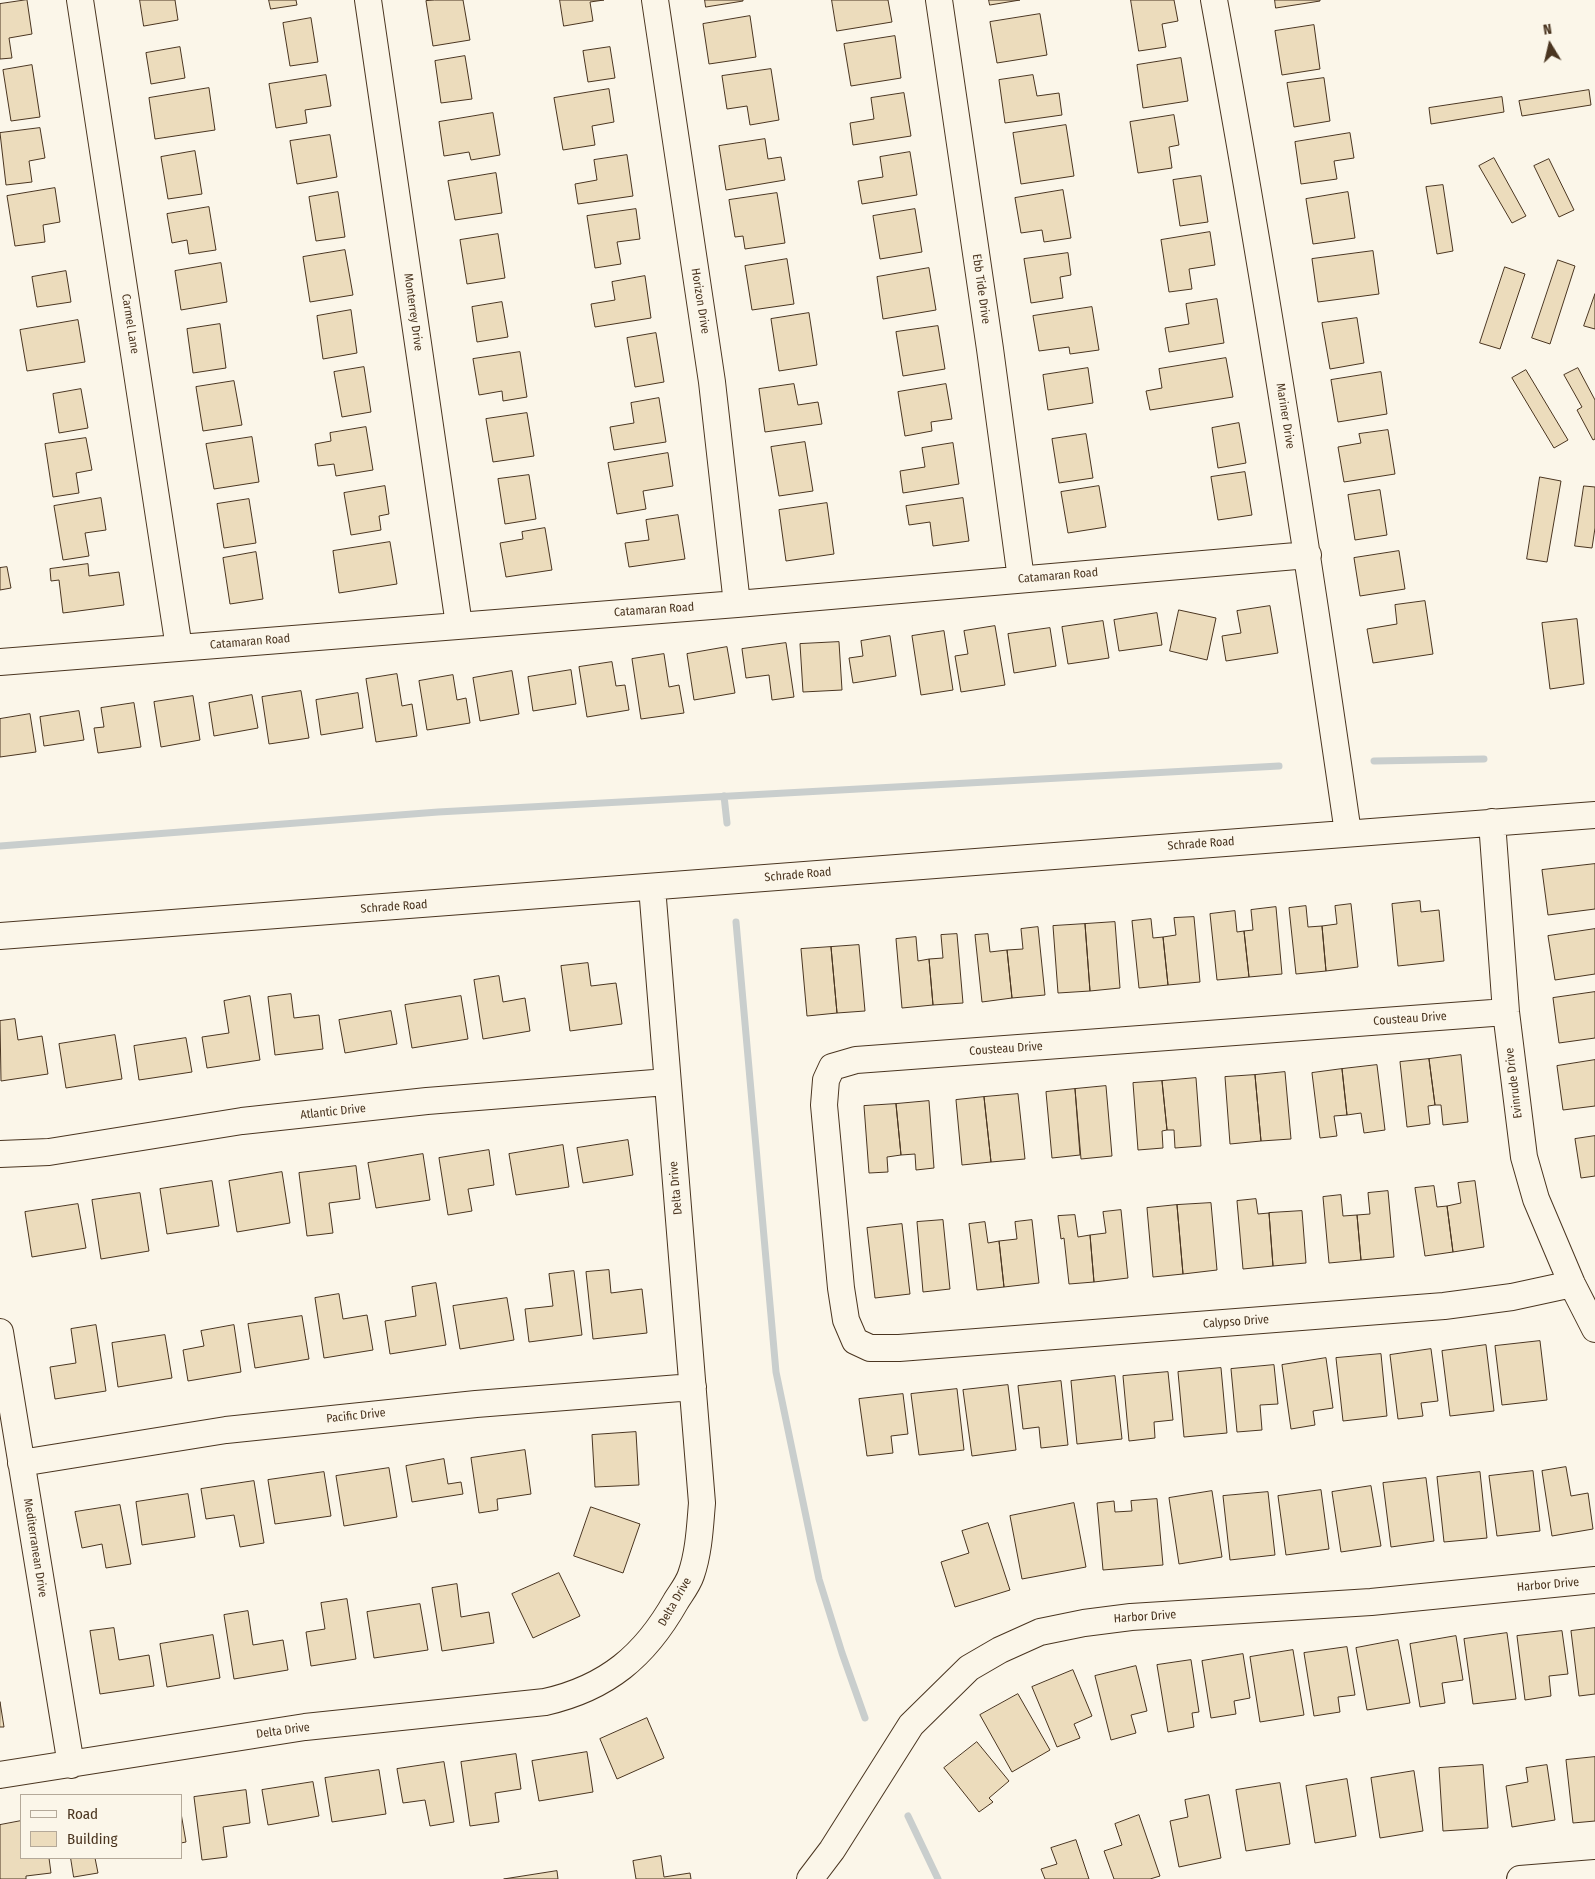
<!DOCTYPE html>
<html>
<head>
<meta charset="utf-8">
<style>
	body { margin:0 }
	#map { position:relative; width:1595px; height:1879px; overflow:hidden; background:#fbf6e9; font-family:"Fira Sans Condensed",sans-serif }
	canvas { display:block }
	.legend { position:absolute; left:20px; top:1794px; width:162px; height:65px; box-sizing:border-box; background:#fbf6e9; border:1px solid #b4a999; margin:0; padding:6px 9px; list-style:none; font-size:15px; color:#4a3520 }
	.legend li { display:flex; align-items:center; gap:10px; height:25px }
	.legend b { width:25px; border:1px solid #b4a999 }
	.north { position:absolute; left:1525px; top:20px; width:50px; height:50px; -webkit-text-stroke:4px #fbf6e9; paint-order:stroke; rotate:351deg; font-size:14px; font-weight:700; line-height:20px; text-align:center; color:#4a3520 }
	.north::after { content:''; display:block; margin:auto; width:18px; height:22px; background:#4a3520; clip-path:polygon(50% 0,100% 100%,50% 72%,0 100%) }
</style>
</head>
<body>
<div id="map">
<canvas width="1595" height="1879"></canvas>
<ul class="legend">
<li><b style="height:6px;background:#fbf6e9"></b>Road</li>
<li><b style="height:14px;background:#ecdcbc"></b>Building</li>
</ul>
<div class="north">N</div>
</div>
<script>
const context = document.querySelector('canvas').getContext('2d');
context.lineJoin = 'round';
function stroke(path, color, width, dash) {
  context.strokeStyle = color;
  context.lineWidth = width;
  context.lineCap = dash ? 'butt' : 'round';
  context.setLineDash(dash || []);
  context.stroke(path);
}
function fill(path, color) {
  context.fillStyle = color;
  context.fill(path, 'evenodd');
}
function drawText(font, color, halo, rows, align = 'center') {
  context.font = font + ' "Fira Sans Condensed",sans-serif';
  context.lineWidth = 4;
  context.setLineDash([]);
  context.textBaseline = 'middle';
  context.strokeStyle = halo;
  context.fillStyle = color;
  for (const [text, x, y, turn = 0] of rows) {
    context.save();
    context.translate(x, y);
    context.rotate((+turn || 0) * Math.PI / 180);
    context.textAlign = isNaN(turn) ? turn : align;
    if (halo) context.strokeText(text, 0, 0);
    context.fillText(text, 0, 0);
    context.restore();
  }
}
const stream = new Path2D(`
	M1374,761l110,-2
	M724,796l3,27
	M0,846l438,-34 841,-46
	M736,922l40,450 43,207 23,74 23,65
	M908,1816l30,63`);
const building = new Path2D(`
	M27,0l5,34 -23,4 3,20 -12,1v-55z
	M140,0h35l3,20 -34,6z
	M269,0h27l1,5 -26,4z
	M435,0h28l7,40 -37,6 -7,-45z
	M560,0h44l-14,2 3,19 -29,5z
	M705,0h38v1l-37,6z
	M832,0h56l4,22 -55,9z
	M989,0h31l-30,5z
	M1131,0h43l4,21 -16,3 4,23 -27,4z
	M1275,0h45v1l-44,7z
	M1040,14l7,41 -50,8 -7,-41z
	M750,16l6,41 -47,7 -6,-40z
	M311,18l7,44 -28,4 -7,-43z
	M1314,25l6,44 -38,6 -7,-44z
	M895,36l6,42 -50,8 -7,-42z
	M180,47l5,31 -34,6 -5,-31z
	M610,47l5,31 -27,4 -5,-31z
	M465,56l7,43 -31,4 -6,-42z
	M1181,58l7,43 -45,7 -6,-43z
	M32,65l8,52 -29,4 -8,-51z
	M771,69l8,51 -29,5 -3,-19 -20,3 -5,-33z
	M326,75l5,31 -26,4 2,13 -31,5 -7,-44z
	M1033,75l4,21 22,-3 3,22 -57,8 -6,-43z
	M1324,78l6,43 -36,6 -7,-44z
	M209,88l6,42 -60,9 -6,-41z
	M609,89l5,33 -22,4 3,19 -32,5 -9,-52z
	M1589,90l2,15 -69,11 -3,-15z
	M904,93l7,43 -58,9 -3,-22 24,-4 -3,-21z
	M1502,97l2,15 -73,12 -2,-16z
	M493,113l7,42 -29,5 -2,-8 -25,4 -5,-34z
	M1174,115l5,30 -10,2 3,21 -34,5 -8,-51z
	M1066,125l8,51 -53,8 -8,-51z
	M40,128l5,30 -16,3 3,21 -26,3 -6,-52z
	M1350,133l4,25 -20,3 3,18 -36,5 -6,-42z
	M330,135l7,42 -40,7 -7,-43z
	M765,139l3,20 13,-2 4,23 -59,10 -7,-44z
	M195,151l7,43 -34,5 -7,-42z
	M910,152l7,43 -55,9 -4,-23 25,-4 -3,-20z
	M627,155l6,41 -55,8 -3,-20 22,-4 -3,-20z
	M1494,158l32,58 -14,7 -33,-57z
	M1549,159l25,51 -15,7 -25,-51z
	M496,173l6,40 -47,7 -7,-39z
	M1201,176l7,46 -28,4 -7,-46z
	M1443,185l10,66 -16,3 -11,-67z
	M55,188l5,34 -17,3 2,17 -30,4 -8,-50z
	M1063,190l8,48 -27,4 -2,-12 -21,3 -6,-35z
	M338,192l7,45 -29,4 -7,-44z
	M1348,192l7,46 -42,6 -7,-45z
	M777,193l8,50 -40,6 -2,-13 -8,1 -6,-37z
	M209,207l7,43 -27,4 -2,-14 -15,3 -5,-29z
	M636,209l4,30 -23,3 4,22 -26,4 -8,-52z
	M915,209l7,43 -42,7 -7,-43z
	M1210,232l5,33 -26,4 3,20 -23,3 -8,-52z
	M498,234l7,44 -38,6 -7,-44z
	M345,250l8,45 -43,7 -7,-45z
	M1373,251l6,43 -61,8 -6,-43z
	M1068,253l3,22 -11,2 3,21 -32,5 -7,-44z
	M787,259l7,45 -42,6 -7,-44z
	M1558,260l17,6 -25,78 -18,-6z
	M221,263l6,39 -46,8 -6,-39z
	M1505,267l20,7 -25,75 -20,-6z
	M929,268l7,42 -53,9 -6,-42z
	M66,271l5,31 -34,5 -5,-30z
	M645,276l6,42 -56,9 -4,-23 24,-4 -3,-18z
	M1595,294v35l-11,-3z
	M1217,299l7,44 -55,9 -4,-24 24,-4 -3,-20z
	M502,302l6,35 -31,5 -5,-35z
	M1092,307l7,43 -29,4 -1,-7 -30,4 -6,-35z
	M351,310l6,43 -34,6 -6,-43z
	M809,313l8,52 -38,6 -8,-52z
	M1357,318l7,45 -34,6 -8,-46z
	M78,320l7,42 -58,9 -7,-41z
	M220,324l6,44 -33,5 -6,-44z
	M938,326l7,43 -42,7 -7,-44z
	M656,333l8,49 -29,5 -8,-49z
	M520,352l7,45 -24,4 -1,-10 -23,4 -6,-36z
	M1226,358l7,39 -83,13 -4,-19 16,-3 -3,-19z
	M364,367l7,45 -29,5 -8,-45z
	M1088,368l5,35 -45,7 -5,-35z
	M1578,368l17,32v39l-2,1 -16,-30 5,-3 -18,-32z
	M1526,370l42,70 -14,8 -42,-70z
	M1381,372l6,42 -49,8 -7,-42z
	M234,381l8,44 -39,6 -7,-44z
	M794,384l4,21 20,-3 4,22 -57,8 -6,-43z
	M946,384l6,35 -21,3 1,9 -27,5 -7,-44z
	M81,389l7,39 -29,5 -6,-39z
	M659,398l7,44 -52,8 -4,-23 24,-4 -3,-20z
	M527,413l7,43 -41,6 -7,-43z
	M1239,423l7,40 -28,5 -6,-40z
	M366,427l7,43 -37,6 -2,-12 -16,2 -3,-22 16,-3 -1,-8z
	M1388,430l7,44 -51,8 -6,-35 23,-4 -2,-9z
	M1086,434l7,44 -34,5 -7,-44z
	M252,437l7,45 -45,7 -8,-45z
	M86,438l6,32 -16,3 3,20 -26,4 -8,-53z
	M805,442l8,49 -34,5 -8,-49z
	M953,443l6,41 -56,9 -3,-22 25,-4 -3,-19z
	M668,453l5,33 -30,5 3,18 -29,5 -9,-51z
	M1245,472l7,43 -34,5 -7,-43z
	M529,475l7,44 -31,5 -7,-45z
	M1540,477l21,4 -14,81 -20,-3z
	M385,486l4,28 -10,2 2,14 -30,5 -7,-42z
	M1099,486l7,41 -38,6 -7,-41z
	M1584,486l11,1v41l-3,20 -17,-2z
	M1380,490l7,45 -32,5 -7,-45z
	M101,498l5,32 -21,3 4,23 -26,4 -9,-54z
	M963,498l6,43 -36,5 -3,-24 -21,3 -3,-19z
	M249,499l7,44 -32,5 -7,-44z
	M827,503l7,51 -48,7 -7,-51z
	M678,515l7,44 -56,8 -4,-24 24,-3 -3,-20z
	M545,528l7,42 -46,7 -6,-34 23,-4 -1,-7z
	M390,542l7,42 -58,9 -6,-42z
	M1399,551l6,38 -45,7 -6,-38z
	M256,552l7,47 -33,5 -7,-46z
	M88,564l1,12 30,-4 5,33 -61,8 -4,-33 -8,1 -1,-12z
	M7,567l4,21 -11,2v-22z
	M1425,601l8,53 -60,9 -6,-34 30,-5 -2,-19z
	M1270,606l8,47 -52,8 -4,-25 19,-3 -4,-22z
	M1179,610l37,8 -9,42 -37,-9z
	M1157,613l5,32 -43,6 -5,-31z
	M1577,619l7,65 -34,5 -8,-66z
	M1103,621l6,37 -41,6 -6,-37z
	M995,626l10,59 -44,7 -6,-36 13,-2 -4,-23z
	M1050,628l6,38 -42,7 -6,-39z
	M944,631l9,59 -32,5 -9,-59z
	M890,636l6,40 -43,7 -4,-25 14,-2 -2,-15z
	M839,642l3,48 -39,2 -3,-48z
	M786,643l8,54 -22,3 -3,-25 -23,3 -4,-29z
	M727,647l8,46 -41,7 -7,-46z
	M664,654l5,33 10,-2 5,28 -43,6 -9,-60z
	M612,662l4,24 9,-1 4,25 -42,7 -8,-50z
	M571,670l5,34 -43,7 -5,-34z
	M512,671l7,43 -39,7 -7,-43z
	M397,674l5,32 10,-2 5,32 -41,6 -10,-63z
	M453,675l4,25 9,-2 4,25 -43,7 -8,-49z
	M301,691l8,47 -40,6 -7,-47z
	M358,693l5,35 -42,7 -5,-35z
	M252,695l6,33 -44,8 -5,-33z
	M193,696l7,44 -39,7 -7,-45z
	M134,703l7,44 -43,6 -4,-25 10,-1 -3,-19z
	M79,711l5,29 -40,6 -4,-29z
	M30,714l6,38 -36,5v-38z
	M1595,864v45l-47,6 -6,-45z
	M1420,901l1,11 18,-2 5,51 -46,5 -6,-62z
	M1351,904l7,63 -32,4 -4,-45 15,-2 -2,-18z
	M1306,906l2,21 14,-1 4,45 -30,3 -7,-66z
	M1276,907l6,67 -33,3 -5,-46 9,-1 -2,-20z
	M1235,911l2,21 7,-1 5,46 -32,3 -7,-66z
	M1194,917l6,65 -32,3 -5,-48 13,-2 -2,-17z
	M1151,919l2,19 10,-1 5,48 -29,3 -7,-67z
	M1115,922l5,66 -30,3 -5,-67z
	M1085,924l5,67 -32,2 -5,-67z
	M1038,927l7,68 -33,3 -5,-48 16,-1 -2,-20z
	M1595,929v45l-40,6 -7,-44z
	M957,934l6,69 -30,2 -4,-46 14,-1 -2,-23z
	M988,934l2,18 17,-2 5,48 -30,4 -7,-67z
	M916,937l2,24 11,-2 4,46 -31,3 -6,-69z
	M859,945l6,66 -28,2 -6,-66z
	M831,947l6,66 -30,3 -6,-67z
	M588,963l3,23 25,-3 6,41 -52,7 -9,-65z
	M499,976l4,26 22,-4 5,33 -47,8 -9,-59z
	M1595,992v46l-36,5 -6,-45z
	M291,994l3,24 25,-3 4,34 -48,6 -7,-58z
	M250,996l10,64 -53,8 -5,-31 27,-4 -5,-32z
	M461,996l7,43 -56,9 -7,-43z
	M391,1011l6,33 -52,9 -6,-33z
	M15,1019l3,21 24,-4 6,38 -47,7 -1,-60z
	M115,1035l7,44 -56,9 -7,-44z
	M186,1038l6,34 -53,8 -5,-34z
	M1461,1055l7,67 -25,3 -2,-20h-6l-6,-46z
	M1429,1059l6,46 -7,1 2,18 -23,3 -7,-65z
	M1595,1060v46l-32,4 -6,-44z
	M1377,1065l8,65 -21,3 -3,-20 -14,2 -5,-46z
	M1342,1069l5,46 -13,1 3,20 -17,2 -8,-65z
	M1285,1072l6,67 -30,2 -6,-66z
	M1255,1075l6,66 -31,3 -5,-67z
	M1196,1078l5,68 -26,2 -1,-18h-7l-5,-49z
	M1162,1081l5,49 -5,1 1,17 -25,2 -5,-67z
	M1106,1086l6,70 -31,3 -6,-70z
	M1075,1089l5,66 -28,3 -6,-66z
	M1018,1094l7,65 -34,3 -7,-65z
	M984,1097l7,65 -29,3 -6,-65z
	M929,1101l5,67 -18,2 -1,-16 -14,1 -5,-51z
	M896,1104l5,51 -14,2 1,15 -19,1 -5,-67z
	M1595,1136v40l-14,2 -6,-39z
	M628,1140l5,35 -50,8 -6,-35z
	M563,1145l6,42 -53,8 -7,-41z
	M489,1150l5,35 -26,4 4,22 -24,4 -9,-57z
	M423,1154l7,46 -54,8 -8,-45z
	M356,1166l4,33 -31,4 4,30 -26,3 -8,-63z
	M282,1172l8,51 -53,9 -8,-51z
	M212,1181l7,45 -52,8 -7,-45z
	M1475,1181l9,66 -31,5 -6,-46 14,-3 -3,-20z
	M1434,1186l3,21 10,-1 6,46 -28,4 -10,-68z
	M1388,1191l6,66 -33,3 -4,-45 13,-1 -2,-21z
	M140,1193l9,58 -48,8 -9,-59z
	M1341,1195l2,21 14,-1 4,45 -32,3 -6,-66z
	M1256,1199l2,15 11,-1 4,53 -30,3 -6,-68z
	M1211,1203l6,67 -34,4 -6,-69z
	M78,1204l8,44 -54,9 -7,-45z
	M1177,1205l6,69 -30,3 -6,-69z
	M1121,1210l7,68 -34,4 -4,-47 16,-2 -3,-21z
	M1302,1211l4,52 -33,3 -4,-53z
	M1075,1215l3,22 12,-2 4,47 -25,2 -5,-46 -3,1 -3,-23z
	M943,1220l7,69 -27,3 -6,-70z
	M1032,1220l7,63 -35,4 -5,-46 18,-2 -2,-17z
	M985,1222l3,21 11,-2 5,46 -27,3 -8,-66z
	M902,1224l8,70 -35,4 -8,-70z
	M609,1270l2,23 31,-4 5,44 -54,6 -7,-67z
	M574,1271l8,64 -53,7 -4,-33 28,-3 -4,-32z
	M436,1283l10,62 -56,9 -5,-33 31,-5 -4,-29z
	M339,1294l4,25 24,-4 6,35 -49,8 -9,-60z
	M507,1298l7,42 -54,9 -7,-43z
	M302,1316l7,43 -54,9 -7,-44z
	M96,1325l10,66 -51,8 -5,-32 26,-4 -5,-34z
	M234,1325l7,47 -53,9 -5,-31 21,-4 -3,-15z
	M165,1335l7,43 -54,9 -6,-44z
	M1540,1341l7,59 -45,5 -7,-59z
	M1486,1345l8,66 -44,5 -8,-65z
	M1431,1349l7,52 -17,2 2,13 -25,3 -8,-64z
	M1381,1354l6,62 -44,5 -7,-63z
	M1326,1358l7,50 -20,3 2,14 -24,4 -9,-64z
	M1274,1365l4,39 -18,1 2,25 -25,2 -6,-63z
	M1221,1368l6,65 -43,4 -6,-65z
	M1168,1372l5,48 -19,2 1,16 -26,3 -6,-65z
	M1115,1376l7,63 -45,5 -6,-63z
	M1061,1381l7,64 -27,3 -2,-21 -16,2 -5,-43z
	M1008,1385l8,65 -44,6 -9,-66z
	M957,1389l7,61 -45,5 -8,-61z
	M903,1394l5,40 -17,2 2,17 -26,3 -8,-57z
	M636,1432l3,53 -44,2 -3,-52z
	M525,1450l6,44 -34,5 1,11 -19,3 -8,-55z
	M444,1459l4,25 13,-2 2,12 -51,8 -6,-36z
	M1566,1467l5,29 17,-3 5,36 -41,7 -10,-65z
	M389,1468l8,49 -53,9 -8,-50z
	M1533,1471l7,60 -43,5 -8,-60z
	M324,1472l7,44 -56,8 -7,-44z
	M1480,1472l7,66 -43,4 -7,-65z
	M1426,1478l8,63 -43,6 -8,-64z
	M254,1481l10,62 -24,4 -6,-32 -28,4 -5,-30z
	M1371,1486l10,60 -40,6 -9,-60z
	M1321,1490l8,59 -43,6 -8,-59z
	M1212,1491l10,66 -43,7 -10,-66z
	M1268,1492l7,63 -45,5 -7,-64z
	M188,1494l7,43 -53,8 -6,-43z
	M1157,1499l6,66 -60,5 -6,-67 17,-2 1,11 17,-1 -1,-10z
	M1074,1503l12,64 -64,12 -12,-63z
	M120,1505l11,59 -25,4 -4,-24 -20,4 -7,-36z
	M591,1507l49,17 -17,49 -49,-17z
	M988,1523l22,67 -55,17 -14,-45 28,-9 -7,-22z
	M559,1573l21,43 -47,22 -21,-44z
	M457,1584l4,33 28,-5 5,31 -52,8 -10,-63z
	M347,1599l9,60 -45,7 -5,-34 19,-3 -4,-26z
	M420,1604l8,46 -54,8 -7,-46z
	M248,1611l5,34 30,-5 5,30 -54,9 -10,-64z
	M114,1628l5,32 30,-5 5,31 -54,8 -10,-63z
	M1595,1628v66l-16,2 -8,-65z
	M1562,1631l6,43 -19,2 2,20 -26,4 -8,-64z
	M1507,1633l9,66 -43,5 -9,-65z
	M213,1635l7,43 -53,9 -7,-43z
	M1456,1636l7,44 -21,3 3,20 -25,4 -10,-63z
	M1398,1640l12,63 -43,7 -11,-62z
	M1347,1647l8,48 -17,2 2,15 -26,4 -10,-63z
	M1293,1650l11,65 -44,7 -10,-65z
	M1243,1654l7,44 -16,3 2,13 -25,4 -9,-57z
	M1191,1660l8,52 -7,1 2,14 -26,5 -11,-67z
	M1136,1666l11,45 -16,4 5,18 -25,7 -16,-64z
	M1073,1670l19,46 -18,8 6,14 -23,9 -25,-60z
	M1018,1694l32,56 -38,22 -32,-57z
	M0,1702l4,25h-4z
	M647,1718l17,40 -47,21 -17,-40z
	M977,1742l32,39 -20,17 4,4 -14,10 -35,-44z
	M587,1752l6,40 -54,9 -7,-40z
	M516,1754l5,35 -26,4 4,29 -29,4 -9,-64z
	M1595,1757v64l-22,2 -7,-63z
	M444,1762l10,60 -24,4 -5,-26 -22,3 -6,-34z
	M1483,1765l5,63 -45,3 -4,-63z
	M1547,1765l8,55 -43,7 -6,-41 22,-4 -2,-14z
	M379,1770l7,44 -54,8 -7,-44z
	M1414,1771l9,60 -43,7 -9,-60z
	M1347,1779l9,57 -41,7 -9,-57z
	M313,1782l6,34 -51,9 -6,-35z
	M1280,1783l10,61 -44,7 -10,-61z
	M246,1790l4,33 -27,4 4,30 -25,3 -8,-63z
	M1209,1795l12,63 -42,9 -9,-46 18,-4 -3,-17z
	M181,1813l5,29 -5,1z
	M1139,1815l21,61 -10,3h-36l-10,-28 18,-6 -7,-21z
	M21,1821v37h28l2,15 -25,3v3h-26v-54z
	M1076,1840l13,39h-44l-4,-10 16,-5 -6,-16z
	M661,1856l3,21 26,-4 1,6h-55l-3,-18z
	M71,1858h24l3,15 -24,4z
	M557,1871l1,8h-54z`);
const minor = new Path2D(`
	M80,0l99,648
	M368,0l91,625
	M655,0l57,382 25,222
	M939,0l51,349 31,230
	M1214,0c51,277 94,554 134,833
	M0,662l737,-58 571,-49
	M1492,822l14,190 18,145 12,42 36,85 23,45
	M0,936l1595,-121
	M1506,1012l-650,48 -24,7 -6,13 -2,25 17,183 5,32 9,21 15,7h29l545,-42 68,-9 60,-13
	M0,1154l49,-2 193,-31 185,-20 240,-19
	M0,1332l71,433
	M21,1463l205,-33 250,-26 217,-17
	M0,1775l305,-48 240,-25c62,-14 100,-46 131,-101 5,-8 12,-17 15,-26 8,-23 9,-49 11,-72l-50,-616
	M810,1879l22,-29 79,-125 58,-57 31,-18 40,-18 44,-9 47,-6 240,-15 224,-22
	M1520,1879l75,-6`);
const streetNames = [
	["Ebb Tide Drive",981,289,82],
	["Horizon Drive",700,301,81],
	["Monterrey Drive",413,312,82],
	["Carmel Lane",130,324,81],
	["Mariner Drive",1285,416,81],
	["Catamaran Road",1058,576,-5],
	["Catamaran Road",654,610,-4],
	["Catamaran Road",250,642,-5],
	["Schrade Road",1201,844,-4],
	["Schrade Road",798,875,-5],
	["Schrade Road",394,907,-4],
	["Cousteau Drive",1410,1019,-4],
	["Cousteau Drive",1006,1049,-4],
	["Evinrude Drive",1514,1083,-97],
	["Atlantic Drive",333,1112,-6],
	["Delta Drive",676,1188,-95],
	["Calypso Drive",1236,1322,-4],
	["Pacific Drive",356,1416,-6],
	["Mediterranean Drive",35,1548,81],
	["Harbor Drive",1548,1585,-5],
	["Delta Drive",675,1602,-60],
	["Harbor Drive",1145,1617,-4],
	["Delta Drive",283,1731,-8]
];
stroke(stream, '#c9cecd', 7);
fill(building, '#ecdcbc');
stroke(building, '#4a3520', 1);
stroke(minor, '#4a3520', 28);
stroke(minor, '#fbf6e9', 26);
drawText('12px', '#4a3520', '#fbf6e9', streetNames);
</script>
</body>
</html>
